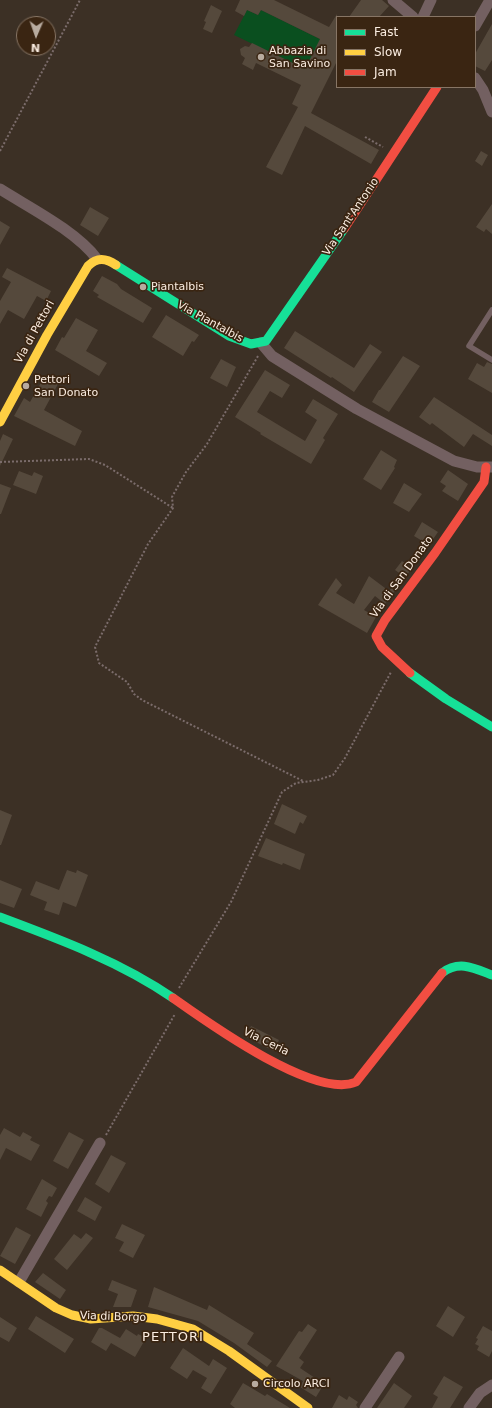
<!DOCTYPE html>
<html>
<head>
<meta charset="utf-8">
<style>
	body { margin:0 }
	#map { position:relative; width:492px; height:1408px; overflow:hidden; background:#3c3025; font-family:"DejaVu Sans",sans-serif }
	canvas { display:block }
	.legend { position:absolute; left:336px; top:16px; width:140px; height:72px; box-sizing:border-box; background:#3a2512; border:1px solid #877565; margin:0; padding:5px 7px; list-style:none; font-size:12px; color:#fbede1 }
	.legend li { display:flex; align-items:center; gap:8px; height:20px }
	.legend b { width:20px; border:1px solid #877565 }
	.north { position:absolute; left:16px; top:16px; width:40px; height:40px; box-sizing:border-box; background:#3a2512; border:1px solid #877565; border-radius:50%; rotate:182deg; font-size:11px; font-weight:700; line-height:16px; text-align:center; color:#fbede1 }
	.north::after { content:''; display:block; margin:auto; width:14px; height:18px; background:#b8ab9f; clip-path:polygon(50% 0,100% 100%,50% 72%,0 100%) }
</style>
</head>
<body>
<div id="map">
<canvas width="492" height="1408"></canvas>
<ul class="legend">
<li><b style="height:5px;background:#16e098"></b>Fast</li>
<li><b style="height:5px;background:#ffcf43"></b>Slow</li>
<li><b style="height:5px;background:#f24e42"></b>Jam</li>
</ul>
<div class="north">N</div>
</div>
<script>
const context = document.querySelector('canvas').getContext('2d');
context.lineJoin = 'round';
function fill(path, color) {
  context.fillStyle = color;
  context.fill(path, 'evenodd');
}
function stroke(path, color, width, dash) {
  context.strokeStyle = color;
  context.lineWidth = width;
  context.lineCap = dash ? 'butt' : 'round';
  context.setLineDash(dash || []);
  context.stroke(path);
}
function drawText(font, color, halo, rows, align = 'center') {
  context.font = font + ' "DejaVu Sans",sans-serif';
  context.lineWidth = 3.5;
  context.setLineDash([]);
  context.textBaseline = 'middle';
  context.strokeStyle = halo;
  context.fillStyle = color;
  for (const [text, x, y, turn = 0] of rows) {
    context.save();
    context.translate(x, y);
    context.rotate((+turn || 0) * Math.PI / 180);
    context.textAlign = isNaN(turn) ? turn : align;
    if (halo) context.strokeText(text, 0, 0);
    context.fillText(text, 0, 0);
    context.restore();
  }
}
const green = new Path2D(`
	M247,10l11,5 3,-5 71,35 -21,27 -77,-37z`);
const building = new Path2D(`
	M240,0h34l55,27 8,-13v47l-26,52 68,37 -8,14 -66,-38 -23,49 -16,-8 32,-60 -6,-3 9,-19 -45,-22 -3,7 -11,-6 3,-6 -4,-3 -1,-6 5,-3 4,1 3,-4 53,26 15,-30 -59,-29 -3,5 -11,-5 -3,6 -9,-5z
	M361,0h21l7,6 -10,11h-30z
	M211,5l11,6 -10,22 -9,-4 3,-7 -2,-1z
	M492,24v36l-7,11 -10,-5v-12z
	M481,151l7,4 -6,11 -7,-5z
	M492,204v30l-6,-5 -2,3 -8,-5z
	M90,207l19,11 -11,18 -18,-11z
	M0,221l10,6 -10,18z
	M7,268l44,23 -5,10 -9,-5 -13,23 -16,-9 -8,14v-23l11,-19 -9,-5z
	M102,276l15,8 4,5 31,19 -9,15 -46,-26 2,-2 -6,-4z
	M166,315l33,20 -5,7 -2,-1 -9,15 -31,-19z
	M76,318l22,12 -12,21 21,12 -8,13 -44,-26 7,-13 2,1z
	M295,331l59,37 16,-24 12,8 -28,40 -22,-15 -1,1 -47,-30z
	M403,356l17,10 -31,46 -17,-10 7,-12h1z
	M221,359l15,8 -9,20 -17,-9z
	M487,362l5,2v29l-24,-14 9,-16 7,4z
	M265,370l25,15 -8,13 -12,-7 -13,21 48,29 12,-21 -12,-8 8,-13 25,15 -15,24 2,2 -14,24 -51,-30 1,-1 -26,-16z
	M43,379l6,3 1,-2 8,4 -14,26 38,21 -7,15 -61,-30 10,-18 6,4z
	M434,397l58,38v11l-19,-12 -9,13 -32,-24 -2,2 -11,-8z
	M3,434l10,5 -13,27v-25z
	M381,450l16,10 -3,7 1,1 -14,22 -18,-11z
	M448,470l20,14 -10,17 -16,-10 4,-5 -6,-4z
	M19,471l13,5 2,-4 9,4 -7,18 -23,-9z
	M404,483l18,11 -13,18 -16,-9z
	M0,484l11,4 -10,26h-1z
	M422,522l16,10 -9,13 -15,-9z
	M402,561l10,7 -27,36 -10,-8 -11,14 12,7 -9,16 -49,-28 18,-27 6,7 -6,8 18,11 15,-28 20,15 13,-16 -7,-5z
	M282,804l25,12 -4,8 -3,-2 -5,12 -21,-10z
	M0,810l12,5 -11,30h-1z
	M266,838l39,16 -5,16 -17,-7 -1,2 -24,-9z
	M67,870l9,3 1,-3 11,5 -12,32 -13,-5 -4,13 -15,-5 3,-8 -17,-7 6,-14 23,9z
	M0,880l22,9 -8,19 -14,-5z
	M251,1026l28,14 -5,11 -28,-14z
	M4,1128l16,9 3,-5 9,5 -2,3 10,5 -9,16 -25,-13 -6,12v-25z
	M69,1132l15,8 -16,29 -15,-8z
	M111,1155l15,8 -17,30 -14,-9z
	M42,1179l15,9 -5,9 -3,-1 -3,5 2,2 -7,14 -15,-8z
	M85,1197l17,10 -7,14 -18,-10z
	M122,1224l23,11 -12,23 -14,-7 5,-9 -9,-4z
	M16,1227l15,8 -16,29 -15,-8z
	M86,1233l7,5 -26,32 -13,-11 20,-25 7,5z
	M43,1273l23,17 -6,9 -25,-17z
	M112,1280l25,10 -6,17h-18l5,-13 -10,-4z
	M154,1287l53,23 2,-5 45,28 -7,11 25,17 -5,6 -33,-24 -36,-22 -50,-14z
	M448,1306l17,11 -12,20 -17,-11z
	M36,1316l38,23 -9,14 -37,-24z
	M0,1317l17,11 -8,14 -9,-5z
	M308,1324l9,6 -18,28 5,4 -4,6 24,16 -8,13 -16,-10 3,-6 -27,-15 23,-35 3,1z
	M483,1326l9,5v20l-3,6 -12,-7 2,-4 -4,-2 3,-5 -2,-1z
	M99,1328h3l18,10 6,-9 11,7 1,-2 8,4 -11,19 -24,-14 -5,8 -15,-9z
	M183,1348l26,18 4,-7 14,9 -16,26 -10,-6 6,-10 -14,-8 -6,9 -17,-11z
	M444,1376l19,11 -13,21h-18l6,-11 -5,-3z
	M243,1383l22,13 2,-2 23,14h-55l-5,-4z
	M394,1383l18,13 -8,12h-27z
	M339,1395l8,5 2,-4 9,6 -2,3 2,3h-26z`);
const path = new Path2D(`
	M365,137l18,10
	M0,151l80,-151
	M258,356l-51,88 -21,28 -14,25 1,11 -25,36 -53,103 4,16 28,19 7,12 8,6 161,81
	M0,462l89,-3 16,6 68,43
	M179,988l52,-86 51,-110 14,-9 22,-3 15,-5 12,-17 46,-86
	M106,1135l69,-121`);
const lane = new Path2D(`
	M492,310l-23,36 23,14`);
const street = new Path2D(`
	M393,0l20,17
	M423,17l8,-17
	M475,26l15,-26
	M475,78l8,12 9,22
	M0,189c30,19 76,42 97,70
	M261,343l11,13 85,53 97,52 23,6h15
	M19,1282l81,-139
	M365,1408l34,-51
	M469,1408l11,-15 12,-8`);
const fast = new Path2D(`
	M116,265l113,71 22,8 15,-3 78,-112
	M410,673l36,26 46,28
	M0,917c59,22 121,45 173,81
	M442,973c17,-13 32,-5 50,2`);
const slow = new Path2D(`
	M0,422l47,-87 41,-69c9,-9 18,-8 28,-1
	M0,1270l56,38 16,7 19,4 42,-3 24,3 36,10 36,22 79,57`);
const jam = new Path2D(`
	M344,229l93,-142
	M410,673l-28,-26 -6,-11 9,-16 50,-67 49,-71 2,-15
	M173,998c34,24 142,102 183,84l86,-109`);
const markers = [
	[261,57,4,"#b8ab9f"],
	[143,287,4,"#b8ab9f"],
	[26,386,4,"#b8ab9f"],
	[255,1384,4,"#b8ab9f"]
];
const poiNames = [
	["Abbazia di",269,51],
	["San Savino",269,64],
	["Piantalbis",151,287],
	["Pettori",34,380],
	["San Donato",34,393],
	["Circolo ARCI",263,1384]
];
const streetNames = [
	["Via Sant'Antonio",351,217,-56],
	["Via Piantalbis",210,322,29],
	["Via di Pettori",35,332,-61],
	["Via di San Donato",402,577,-54],
	["Via Ceria",266,1042,26],
	["Via di Borgo",113,1317,2]
];
const quarterNames = [
	["PETTORI",173,1338]
];
fill(green, '#0a4f1f');
fill(building, '#55493c');
stroke(path, '#7b6c6b', 2, [2, 2]);
stroke(lane, '#736061', 5.5);
stroke(street, '#736061', 11);
stroke(fast, '#16e098', 9);
stroke(slow, '#ffcf43', 9);
stroke(jam, '#f24e42', 9);
for (const [x, y, r, color] of markers) {
  const dot = new Path2D();
  dot.arc(x, y, r, 0, 2 * Math.PI);
  context.fillStyle = color;
  context.fill(dot);
  stroke(dot, '#3a2512', 1.5);
}
drawText('11px', '#fbede1', '#3a2512', poiNames, 'left');
drawText('11px', '#fbede1', '#3a2512', streetNames);
context.letterSpacing = '1px';
drawText('13px', '#fbede1', '#3a2512', quarterNames);
context.letterSpacing = '0px';
</script>
</body>
</html>
